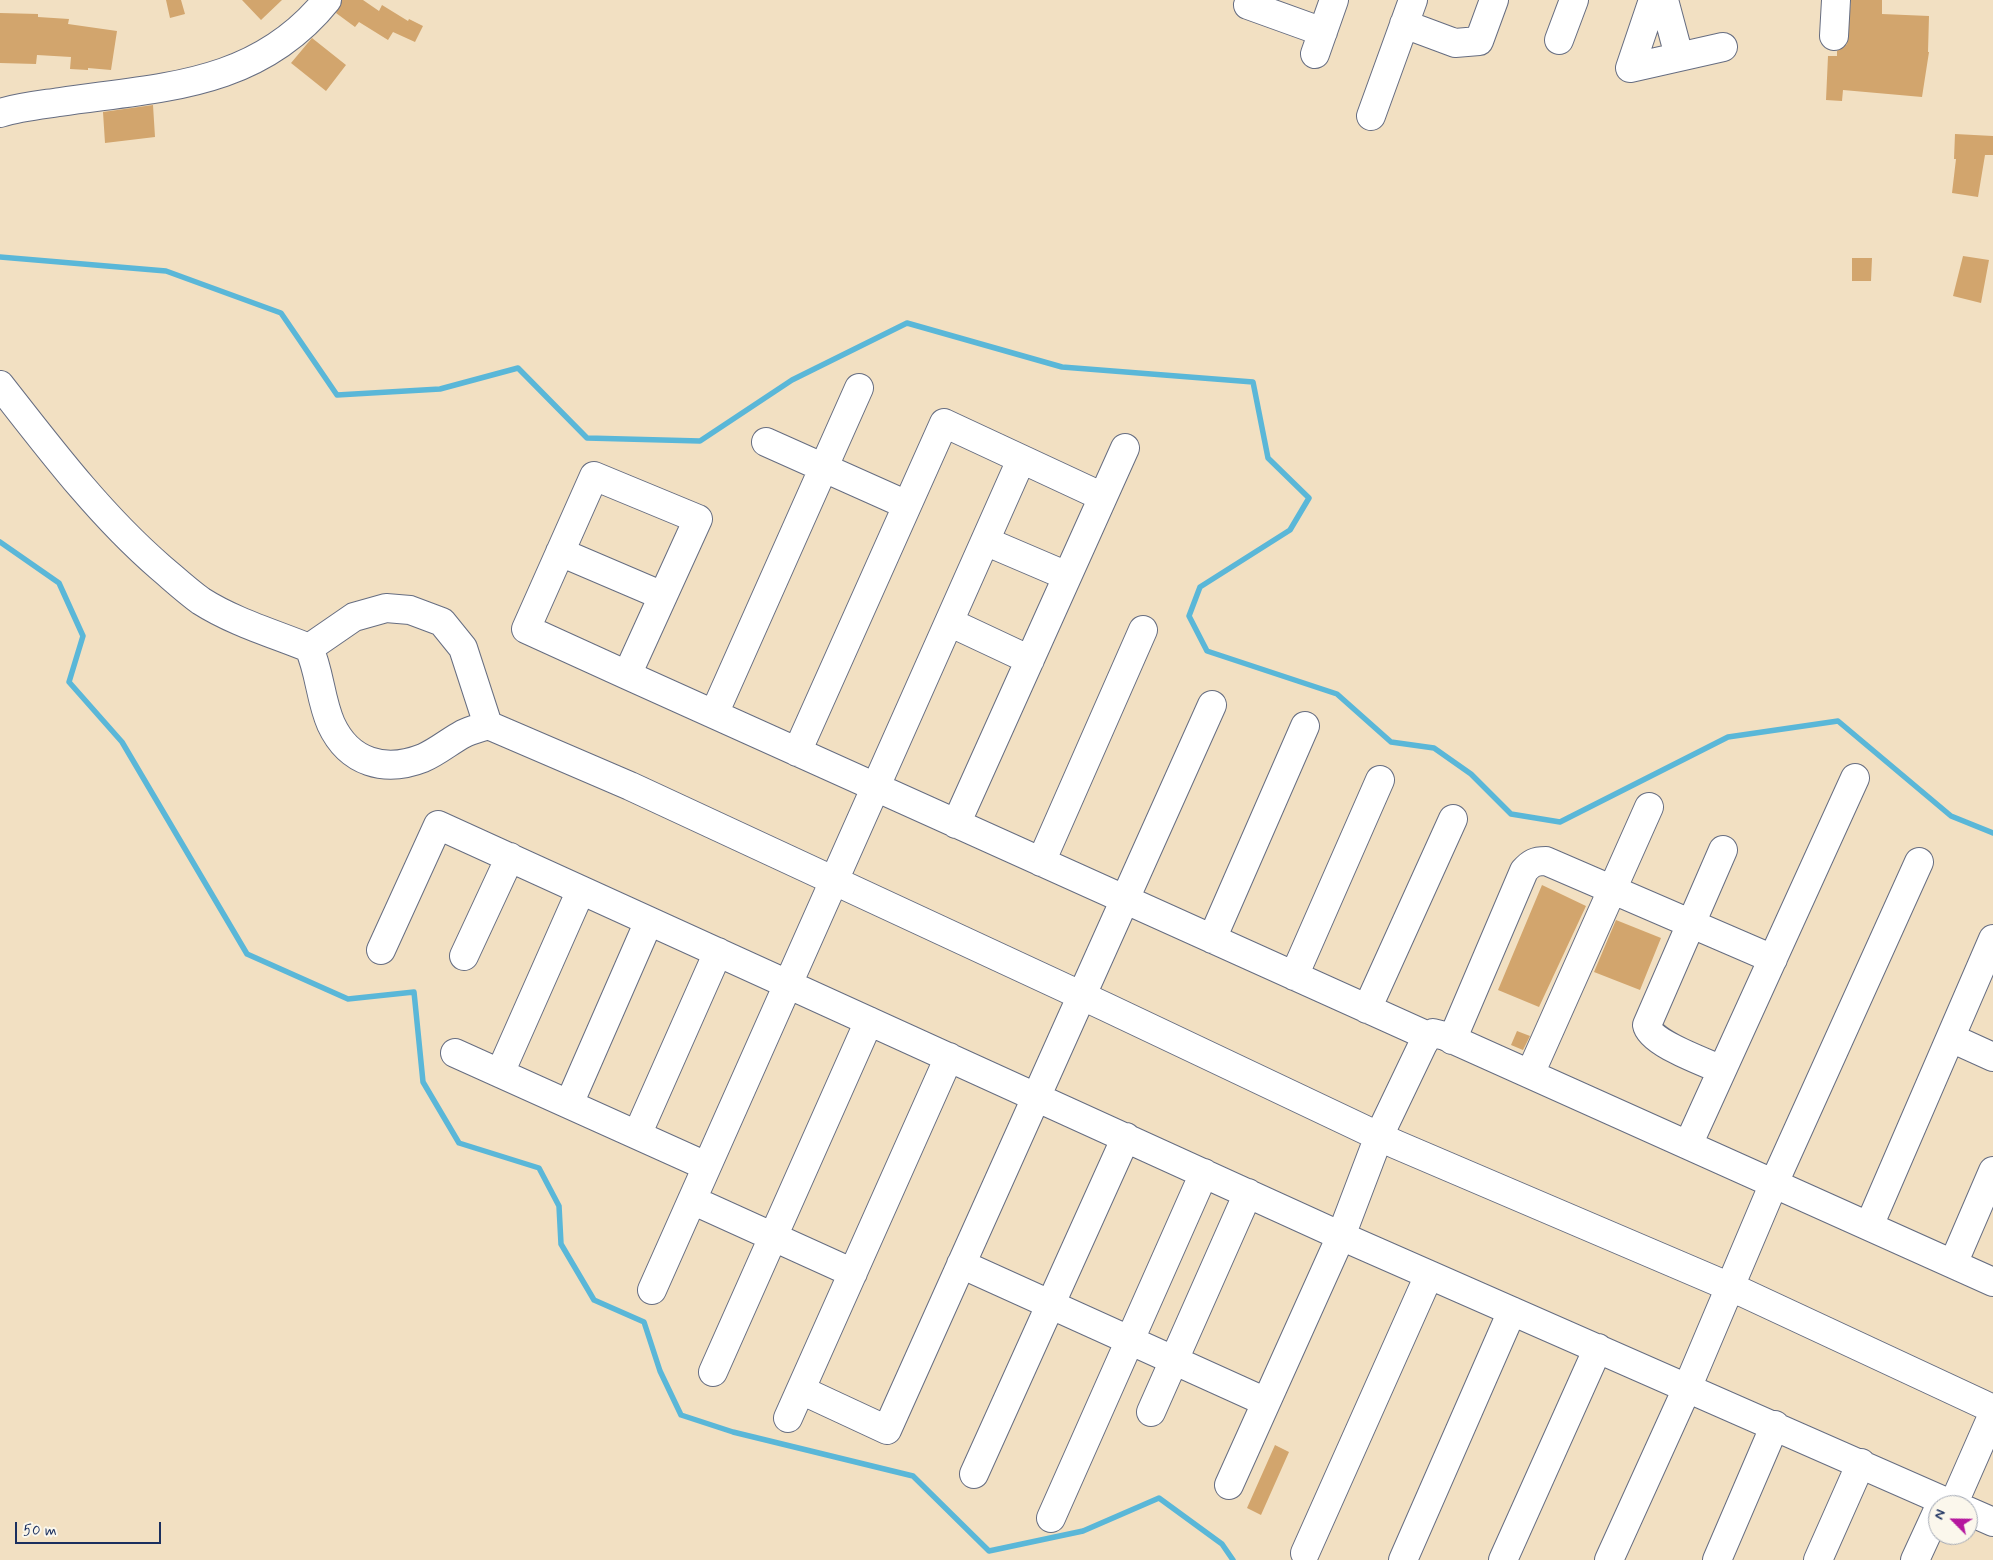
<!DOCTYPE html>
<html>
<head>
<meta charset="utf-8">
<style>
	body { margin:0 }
	#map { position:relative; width:1993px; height:1560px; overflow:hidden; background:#f2e0c2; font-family:Mynerve,sans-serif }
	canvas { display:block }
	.north { position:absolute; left:1928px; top:1495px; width:50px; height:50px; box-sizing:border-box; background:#fbf7ec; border:1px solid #a1a7b3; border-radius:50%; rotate:293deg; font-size:14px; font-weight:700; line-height:20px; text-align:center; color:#1b2f5e }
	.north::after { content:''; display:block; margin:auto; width:18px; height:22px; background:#b5179e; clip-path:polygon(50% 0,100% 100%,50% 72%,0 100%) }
	.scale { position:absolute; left:15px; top:1522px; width:146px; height:22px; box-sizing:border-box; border:2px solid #1b2f5e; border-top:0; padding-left:6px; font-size:15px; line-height:18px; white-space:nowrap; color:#1b2f5e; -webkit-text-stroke:4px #fbf7ec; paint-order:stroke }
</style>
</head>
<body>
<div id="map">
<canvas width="1993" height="1560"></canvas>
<div class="north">N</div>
<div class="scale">50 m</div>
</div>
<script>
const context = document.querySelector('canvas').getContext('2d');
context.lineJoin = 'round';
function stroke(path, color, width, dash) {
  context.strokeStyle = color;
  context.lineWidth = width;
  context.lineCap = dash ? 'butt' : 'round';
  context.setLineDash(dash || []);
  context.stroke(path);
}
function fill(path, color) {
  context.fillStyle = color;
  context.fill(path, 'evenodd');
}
const stream = new Path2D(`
	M0,257l166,14 115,42 56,82 103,-6 78,-21 69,70 113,3 92,-61 115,-57 155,44 191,15 15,76 41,40 -19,32 -90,57 -11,29 18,35 130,43 54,48 43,6 37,26 40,40 49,8 168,-85 110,-16 113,95 42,17
	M0,542l59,41 24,53 -14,46 53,60 125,212 101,45 66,-7 9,90 36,61 80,25 20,38 2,38 33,56 50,22 16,49 21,44 52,17 180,44 76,75 94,-20 76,-33 63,46 11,16`);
const building = new Path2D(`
	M166,0h15l4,14 -15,4z
	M242,0h40l-21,20z
	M342,0h21l16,11 3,-6 26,16 1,-2 14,7 -8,16 -22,-10 -5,8 -29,-18 -4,5 -19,-14z
	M1851,0h31v14l47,2 -1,36h1l-7,45 -79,-7 -1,11 -16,-1 2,-44h9v-5l10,-7z
	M0,13l38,1v3l31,2 -1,5 49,7 -6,39 -23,-2v2l-18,-1 1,-12 -34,-2 -1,9 -36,-1z
	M312,38l34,27 -20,26 -35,-28z
	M153,105l2,32 -50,6 -2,-31z
	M1955,134l38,2v19h-8l-7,42 -26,-4 4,-34h-2z
	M1963,256l26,4 -8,43 -28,-7z
	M1852,258h20l-1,23h-19z
	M1542,885l44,21 -47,101 -41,-17z
	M1616,920l45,18 -21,52 -46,-18z
	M1517,1031l13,5 -7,14 -12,-5z
	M1275,1445l14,7 -28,63 -14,-7z`);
const minor = new Path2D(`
	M1250,0l-2,5 75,27
	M1653,0l-23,68 93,-21
	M1664,0l15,56
	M1404,24l51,19 24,-2 15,-41
	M1834,36l2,-36
	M1559,40l15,-40
	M1315,54l19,-54
	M0,113c20,-6 40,-8 60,-11 102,-15 197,-15 267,-102
	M1371,116l42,-116
	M0,385c50,64 99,129 160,182 13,11 27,24 41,34 33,21 71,32 108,47 11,24 11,51 22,76 18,39 54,49 92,34 14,-6 27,-17 40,-24 8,-4 17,-6 25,-9l142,61 476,221 289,137 349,149 249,116
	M766,442l141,63
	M985,541l82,35
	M560,552l103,44
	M949,622l81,38
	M309,648l45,-31 32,-9 24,2 32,12 21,26 25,77
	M627,675l71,-156 -104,-43 -68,153 101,46 801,361
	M714,714l145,-326
	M797,752l147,-329 159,74
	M956,824l169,-376
	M1041,862l102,-232
	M1212,939l93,-213
	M381,950l57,-125 903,411 612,269 40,-91
	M464,956l46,-99
	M1294,976l86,-196
	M1367,1009l86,-190
	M1951,1038l42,19
	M1452,1040l72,-169c7,-8 11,-10 22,-10l227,98
	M455,1053l251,113
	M1722,1070c-17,-8 -72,-27 -75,-45l76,-175
	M500,1073l81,-183
	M1530,1074l119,-267
	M569,1104l80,-183
	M637,1135l81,-183
	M1688,1145l167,-367
	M692,1200l161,73
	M1869,1226l124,-287
	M961,1264l305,138
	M1953,1264l40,-93
	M652,1290l369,-830
	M713,1372l156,-351
	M801,1390l86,40 325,-725
	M1151,1412l97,-219
	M788,1418l161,-361
	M974,1474l152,-337
	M1229,1485l112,-249 38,-100 44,-92 5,-8 5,-3 12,3 548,246
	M1968,1511l25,11
	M1051,1518l153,-345
	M1305,1553l124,-278
	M1403,1560l109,-249
	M1503,1560l95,-212
	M1609,1560l79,-174 86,-203 145,-321
	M1717,1560l58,-135
	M1818,1560l43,-97
	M1915,1560l23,-50`);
stroke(stream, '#5ab7d8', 5.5);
fill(building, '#d2a56d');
stroke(minor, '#666d81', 30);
stroke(minor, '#fff', 28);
</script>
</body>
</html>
